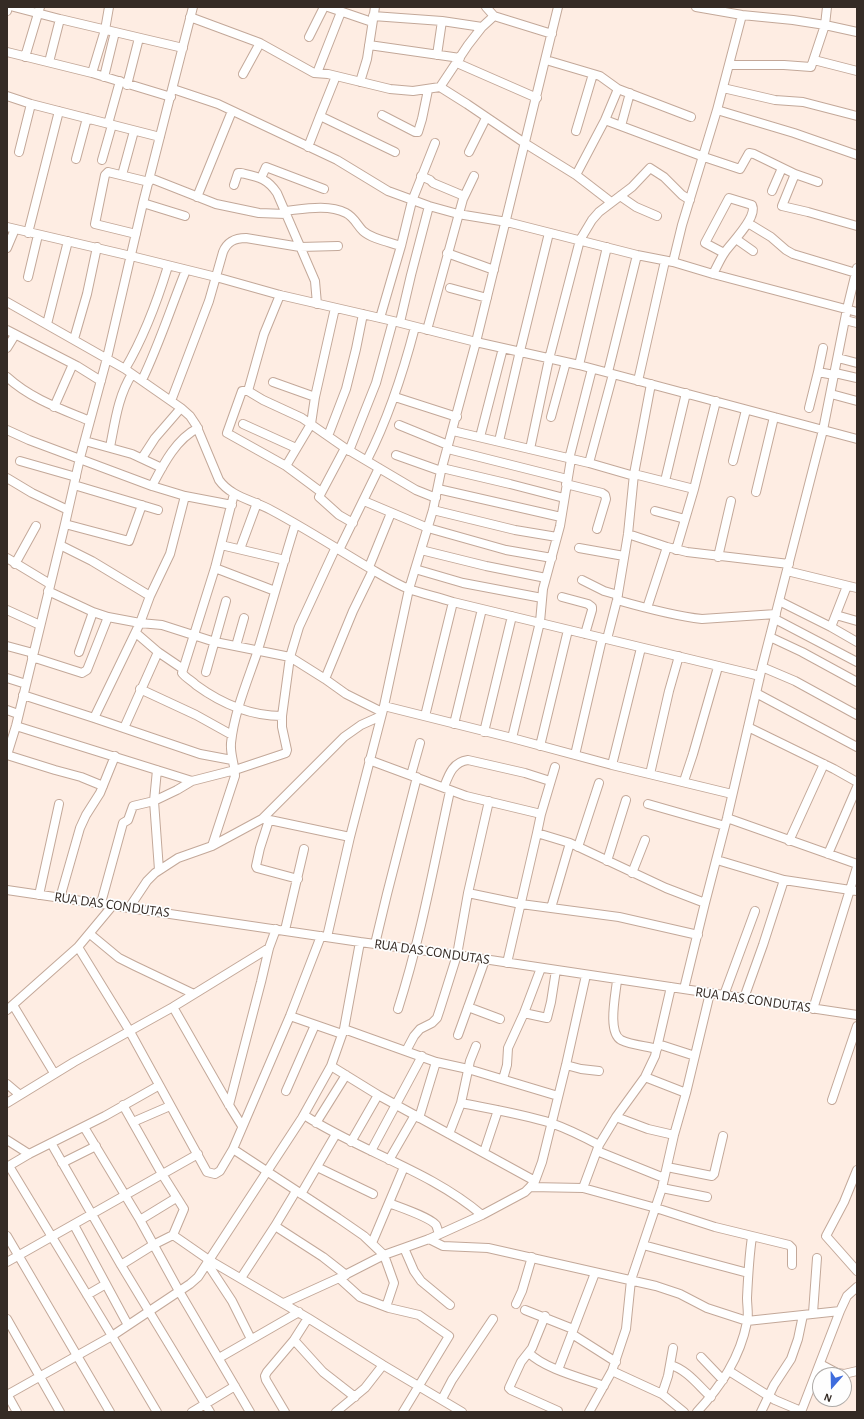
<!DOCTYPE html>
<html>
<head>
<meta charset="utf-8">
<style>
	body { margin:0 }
	#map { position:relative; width:864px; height:1419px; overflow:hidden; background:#feede3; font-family:"Alegreya Sans",sans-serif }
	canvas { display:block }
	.frame { position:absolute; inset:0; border:8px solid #352b25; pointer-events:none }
	.north { position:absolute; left:812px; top:1367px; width:40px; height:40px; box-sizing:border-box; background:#fefefe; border:1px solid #aeaaa7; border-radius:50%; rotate:200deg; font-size:11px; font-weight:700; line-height:16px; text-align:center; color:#352b25 }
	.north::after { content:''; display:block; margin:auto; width:14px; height:18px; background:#3e6cdd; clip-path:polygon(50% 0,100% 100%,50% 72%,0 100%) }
</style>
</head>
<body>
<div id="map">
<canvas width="864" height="1419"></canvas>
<div class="frame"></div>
<div class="north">N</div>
</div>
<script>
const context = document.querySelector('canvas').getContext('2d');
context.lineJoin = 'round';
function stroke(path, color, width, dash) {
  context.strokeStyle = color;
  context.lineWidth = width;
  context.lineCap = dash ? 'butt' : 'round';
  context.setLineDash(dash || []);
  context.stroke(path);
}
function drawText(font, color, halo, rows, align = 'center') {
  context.font = font + ' "Alegreya Sans",sans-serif';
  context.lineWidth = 3.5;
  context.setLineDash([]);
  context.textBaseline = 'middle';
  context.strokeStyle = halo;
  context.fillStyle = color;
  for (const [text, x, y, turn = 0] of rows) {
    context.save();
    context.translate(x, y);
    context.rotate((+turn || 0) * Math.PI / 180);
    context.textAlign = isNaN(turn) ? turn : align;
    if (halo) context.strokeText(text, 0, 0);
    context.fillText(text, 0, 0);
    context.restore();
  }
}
const minor = new Path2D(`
	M14,7l46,12 123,29
	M328,7l44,15
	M486,7l8,9
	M696,7l46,8 51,5 32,5 32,7
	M7,11l1,-4
	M373,16l69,5 40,6 12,-11 58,18
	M190,17l70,26 54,30 14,1 62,15 23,2 27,-4 28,-42 14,-18
	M309,37l15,-30
	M369,45l91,13
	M7,52l85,21 79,24
	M437,55l5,-34
	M25,57l15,-50
	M546,60l54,16 18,13 73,28
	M814,60l43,11
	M49,62l11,-43
	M457,63l80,35
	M729,65h55l27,2 14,-42 2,-18
	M92,73l13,-43 4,-23
	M317,73l24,-61
	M243,74l17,-31
	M104,77l11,-45
	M360,82l7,-23 8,-52
	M127,85l12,-47
	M440,87l27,17 59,40 50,31 35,27
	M723,88l52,12 28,2 54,14
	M173,89l45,15 119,56 51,31 41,15 29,8 49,8 130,33 36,7 40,12 144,38
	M7,96l24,8 129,33
	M717,110l77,23 63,22
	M382,115l33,17h3l4,-13 6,-29
	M320,116l75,36
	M605,120l99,37 36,12 9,-16 5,1 41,20 23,8
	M108,124l12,-43
	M621,126l9,-33
	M576,131l17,-57
	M308,147l12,-31 16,-40
	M19,152l12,-48
	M469,152l17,-34
	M76,159l11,-41
	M102,160l10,-35
	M795,174l-13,32 26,6 49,14
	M122,175l12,-44
	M576,175l29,-55 13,-31
	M421,176l9,4 3,3 31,13
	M150,178l66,26 43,9 27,1
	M261,178l5,-11 58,22
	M234,185l4,-12h3c17,4 26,5 36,20l38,88 2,23
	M772,191l10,-23
	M620,196l16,11 21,9
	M197,197l35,-86
	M143,203l42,13
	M284,211c20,-2 44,-7 62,2 8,4 11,12 17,18 9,8 26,11 38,15
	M748,223l23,14 15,13 7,4 63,19
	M7,227l124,29 85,21 64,18 113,26 83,21 103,23 278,74
	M28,233l31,-122
	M136,234l-41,-10 10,-49 3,-3 41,10
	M736,239l17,12
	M7,248l8,-19
	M447,253l47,17
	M673,262l9,-37 35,-115 25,-95
	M713,274c4,-7 7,-15 12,-22 7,-10 33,-35 27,-47l-23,-7 -24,45 19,10
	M28,277l10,-42
	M450,288l37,10
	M7,302l118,67 56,39 9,8 6,9 23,55c12,17 34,20 52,30 32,17 63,37 95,56 14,8 28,17 43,23 14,5 29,8 44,13l307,74
	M380,318l21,-72 11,-45 23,-58
	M845,320l12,3
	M400,322l11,-47 18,-69
	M47,324l21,-83
	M7,330l70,36 24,15
	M427,330l36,-131 11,-23
	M74,339l13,-45 10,-47
	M7,348l8,-13
	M838,358l19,5
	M579,365l28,-118
	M125,369c19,-32 32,-67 43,-103
	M608,372l29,-117
	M818,372l5,-24
	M835,373l22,5
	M7,377c24,22 54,32 83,44
	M142,380c17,-35 29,-73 44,-110
	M638,381l27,-120
	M273,382l42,15
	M248,391l16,-57 16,-39
	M831,394l26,7
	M395,397l62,20
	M171,401l38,-100 14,-49c4,-10 11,-14 23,-14l54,9 38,-1
	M54,407l19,-43
	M809,408l9,-36 16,3
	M551,417l15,-55
	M243,424l53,24
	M399,425l49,20
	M7,430l22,10 123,46 33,10 47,9
	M453,431l136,32 45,13
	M328,436l18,-47 10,-40 7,-35
	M480,437l23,-89
	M85,441l47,13 30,14
	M499,441l21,-90 29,-118
	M110,447c5,-25 8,-51 22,-73
	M345,448l-26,49 20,18 14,8
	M448,449l119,30
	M530,449l19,-90 31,-119 12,-20 7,-8 33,-25 18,-19 14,9 18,18 8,5
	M349,451l27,-68 17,-62
	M396,455l45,16
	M142,458l13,-20 26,-30
	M569,459l23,-90
	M367,460c22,-43 36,-87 48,-133
	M20,461l56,16
	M733,461l13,-51
	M589,463l24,-89
	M286,466l25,-42 4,-27 20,-89
	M442,468l68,16 54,14
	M634,474l60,15
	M7,478l25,15 36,17
	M665,481l21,-88
	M566,484l36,9 3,2 1,4 -9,30
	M74,485l84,25
	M152,486c11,-21 24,-47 46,-58
	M438,489l123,28
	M321,492l-35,-26 -59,-33 15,-42h6l15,9 39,18 43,30 71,42 20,8
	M756,492l18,-75
	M234,494l-19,74 -33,105c4,5 10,8 14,12 26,19 54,31 86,31
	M364,501l64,27 78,22 46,8
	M433,510l82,20 42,7
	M655,511l30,8
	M65,524l64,17 13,-36
	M628,534l39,13 20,5 102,12
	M60,545l32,16 58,35 -10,27 -46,95
	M221,545l64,15
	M579,548l45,8
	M240,549l17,-46
	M339,550l40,-82
	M421,550l65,16 60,12
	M676,550l18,-61 22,-88
	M718,557l13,-56
	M7,558l43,26
	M15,564l21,-38
	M369,567l22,-54
	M215,568l60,23
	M415,569l48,14 79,15
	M787,571l70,17
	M582,580l22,11 14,4
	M48,591l45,21 15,5 32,6 22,2 53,17 75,15 35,22 21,15 36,18
	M150,596l20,-42 15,-58
	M562,597l26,7 4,3v3l-7,24
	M617,600c28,8 57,16 85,19l74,-5
	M779,601l52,26 26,15
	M647,608l20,-61
	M7,610l33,15
	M836,615l21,6
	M775,619l82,43
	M831,627l16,-41
	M136,633l22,19 25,17
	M770,637l32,15 55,30
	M607,639l10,-39 11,-66 6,-60 17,-90
	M7,646l26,7
	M236,646l8,-28
	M79,652l14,-40
	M32,657l50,16 5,-3 21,-53
	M762,667l33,14 62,34
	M206,672l20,-71
	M7,678l19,6
	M325,679l28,-68 20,-41
	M140,689l56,26 36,20
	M756,693l101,54
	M23,695l71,23 106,36 32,6
	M384,706l128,32 100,27 120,29
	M7,710l11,4
	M425,716l28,-114
	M454,724l28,-115
	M16,726l176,55 43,-11 51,-17 1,-3 -5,-23v-11l8,-59 9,-30 36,-78
	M748,727l86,42 23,13
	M124,728l34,-76
	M484,732l28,-116
	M512,738l28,-116 3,-33 17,-63 11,-67
	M540,746l28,-116
	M7,755l9,-29 49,-202 15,-66 27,-100 36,-155 50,-196
	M7,755l48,15 26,7 22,9
	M575,755l27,-116
	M369,760l97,36 75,18
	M612,765l29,-117
	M157,770l-3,31 5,69
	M650,774l19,-83 10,-35
	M411,775l9,-32
	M684,781l9,-27 25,-87
	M444,787c5,-13 9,-25 24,-27l57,13 25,8
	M648,804l77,22
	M727,818l130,46
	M265,819l85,18
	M269,820l-9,28 -4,18 1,2 41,11
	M537,833l33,10 96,45 39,15
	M789,841l35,-77
	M212,846l23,-70c0,-11 -5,-21 -4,-33 3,-30 16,-61 26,-90 13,-43 25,-86 38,-128
	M578,847l21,-64
	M828,854l29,-67
	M717,860l67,20 73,11
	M607,861l19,-61
	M632,873l13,-33
	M7,890l353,52 97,13 400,60
	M468,893l53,11 98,13 79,18
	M39,895l20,-91
	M60,898l20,-70 6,-13 14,-22 15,-37
	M101,903l22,-80 5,-3 5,-14 21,-5 23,-11 15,-9
	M129,908l18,-27 8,-8 23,-15 34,-12 50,-27 82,-82 17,-12 20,-9
	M551,908l19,-65
	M285,930l19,-81
	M90,934l29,24 16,8 59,28
	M327,937l23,-100 34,-131 25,-117 24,-79 8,-39 35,-129 82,-335
	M375,944l12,-50 30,-117
	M78,947l51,83 78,142 8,2 5,-3 13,-22 57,-133 31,-80
	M507,963l30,-130 4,-19 14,-47
	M617,980c-1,13 -10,52 4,60 10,5 25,6 36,9
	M684,989l21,-86 22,-85 35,-151 61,-237 24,-121 10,-41
	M724,995l31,-84
	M744,998l19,-53 21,-65
	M13,1005l41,68
	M173,1007l56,98 13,21
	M468,1007l32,12
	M398,1009c23,-72 36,-145 52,-218
	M813,1009l44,-142
	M7,1010l71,-63 35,-42
	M524,1013l23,5 4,-16 5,-32
	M290,1016l52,18
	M344,1029l92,33 32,7 90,27
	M458,1035l27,-75
	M658,1044l37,12
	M406,1051l8,-15 6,-7 12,-6 5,-5 3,-9 17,-54 11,-62 21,-92
	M566,1065l15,4 18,2
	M331,1066l47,29 157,86 -5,6
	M645,1077l41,16
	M503,1079l4,-14 1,-17 16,-35 17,-45
	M7,1084l13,11
	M286,1091l29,-66
	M832,1100l25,-74
	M7,1103l67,-41 99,-55 96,-59
	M461,1103c30,6 61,11 90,20 17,6 33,14 48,22
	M123,1105l39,69 22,35 -11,26
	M229,1105l32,-123 8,-34 7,-19
	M304,1115c57,37 125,55 178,100
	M616,1117l32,12 26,6
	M419,1118l17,-56
	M133,1122l37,-16
	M316,1123l30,-48
	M84,1127l56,93 39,71 71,121
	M449,1134l12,-31 9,-42 6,-15
	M7,1140l22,14
	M351,1142l27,-47
	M51,1143l70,122 89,147
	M233,1149l105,69 26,18 20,19 10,28 -8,24
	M371,1151l51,-95
	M597,1151l67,27
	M484,1152l14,-42
	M389,1160l26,-45
	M62,1163l34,-17
	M9,1166l103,170 45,76
	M7,1167l22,-13 76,-38 53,-30
	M317,1167l56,27
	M667,1167l45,9 2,-2 9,-38
	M857,1170l-13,32 -18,34 31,35
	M535,1181l7,-19 24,-97 20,-90
	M583,1188l16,-43 17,-28 29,-40 10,-21 16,-69
	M662,1188l45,9
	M301,1194l35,-60
	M389,1203c10,4 41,14 47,22 1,2 2,6 3,9
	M140,1220l36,-22
	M74,1225l54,100
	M275,1226l48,31 23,18
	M7,1236l103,176
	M429,1239l14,7 45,2 168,38 24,8 27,14 40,13 93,-10
	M372,1243l32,-76
	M643,1245l105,28
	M404,1248l10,23 7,10 29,24
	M7,1262l191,-108
	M207,1263l25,38 19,38
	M121,1265l32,-20 20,-10 36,25 99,58 75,47 79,47
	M241,1278l34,-52 21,-35
	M339,1278l21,19 29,11 30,7 30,21 -46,76
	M87,1295l19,-11
	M284,1303l55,-25 45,-23 45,-16 53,-24 43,-23 5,-5 53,1 73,20 59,19 74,18 3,3v17
	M516,1304l6,-13 10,-34
	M525,1310l48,19
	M813,1313l4,-55
	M545,1316l-13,32 -11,14 -12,26 2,2 47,21v1
	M7,1319l53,93
	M572,1334l44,28
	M294,1340l29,32 32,25
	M529,1353c16,16 53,25 75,33
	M701,1357l22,23
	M219,1358l80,-46
	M820,1364l17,9 7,1 13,-3
	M671,1365c16,5 27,20 40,32
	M558,1370l37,-97
	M612,1371l50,23 22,18
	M729,1371l46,29 26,11
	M7,1394l10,18
	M662,1394l6,-18 5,-28
	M7,1395l105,-59 78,-52 8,-7 104,-159 29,-52 13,-37 16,-87
	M442,1399l10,-19 41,-61
	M192,1412l43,-26
	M285,1412l-19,-32 -1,-4 2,-4 27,-32 14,-22
	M336,1412l29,-24 18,-23
	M589,1412l23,-41 14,-42 5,-49 31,-92 12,-53 12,-42 24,-100
	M697,1412c24,-26 43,-54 50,-90 2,-7 0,-16 0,-24 1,-21 2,-41 5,-61
	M761,1412l13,-27 17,-26 7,-20 5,-24
	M801,1412l39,-101 7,-15 10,-9`);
const streetNames = [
	["RUA DAS CONDUTAS",112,905,8],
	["RUA DAS CONDUTAS",432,952,8],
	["RUA DAS CONDUTAS",753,1000,8]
];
stroke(minor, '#c3a899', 10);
stroke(minor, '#fff', 8);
drawText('14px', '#352b25', '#fefefe', streetNames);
</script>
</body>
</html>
